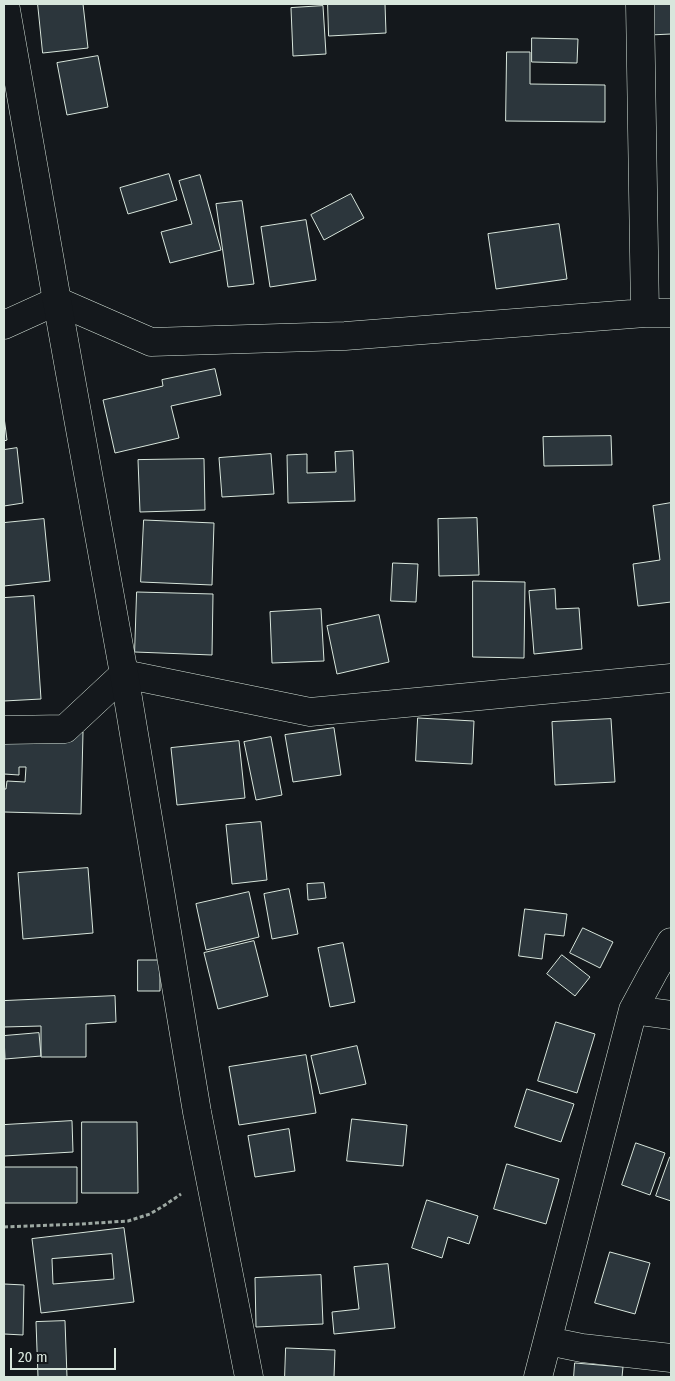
<!DOCTYPE html>
<html>
<head>
<meta charset="utf-8">
<style>
	body { margin:0 }
	#map { position:relative; width:675px; height:1381px; overflow:hidden; background:#14181c; font-family:"Fira Sans Condensed",sans-serif }
	canvas { display:block }
	.frame { position:absolute; inset:0; border:5px solid #d8e6dc; pointer-events:none }
	.scale { position:absolute; left:10px; top:1348px; width:106px; height:22px; box-sizing:border-box; border:2px solid #d8e6dc; border-top:0; padding-left:6px; font-size:15px; line-height:18px; white-space:nowrap; color:#d8e6dc; -webkit-text-stroke:4px #14181c; paint-order:stroke }
</style>
</head>
<body>
<div id="map">
<canvas width="675" height="1381"></canvas>
<div class="frame"></div>
<div class="scale">20 m</div>
</div>
<script>
const context = document.querySelector('canvas').getContext('2d');
context.lineJoin = 'round';
function fill(path, color) {
  context.fillStyle = color;
  context.fill(path, 'evenodd');
}
function stroke(path, color, width, dash) {
  context.strokeStyle = color;
  context.lineWidth = width;
  context.lineCap = dash ? 'butt' : 'round';
  context.setLineDash(dash || []);
  context.stroke(path);
}
const building = new Path2D(`
	M38,4h45l5,44 -45,5z
	M328,4h57l1,29 -57,3z
	M649,4h22v30l-21,1z
	M323,6l3,48 -33,2 -2,-48z
	M532,38l46,1 -1,24 -45,-1z
	M507,52h23v32l75,1v37l-99,-1z
	M98,56l10,51 -41,8 -10,-52z
	M169,174l8,26 -49,14 -8,-26z
	M200,175l21,75 -51,13 -9,-31 31,-8 -13,-43z
	M351,194l13,24 -40,22 -13,-25z
	M242,201l12,83 -26,3 -12,-83z
	M306,220l10,60 -46,7 -9,-60z
	M559,224l8,55 -71,10 -8,-55z
	M215,369l6,26 -50,11 8,32 -64,15 -12,-53 60,-14 -1,-6z
	M4,417l3,23 -3,1z
	M611,436l1,29 -68,1 -1,-29z
	M17,448l6,55 -19,3v-56z
	M353,451l2,50 -67,2 -1,-48 20,-1v19l29,-1 -1,-20z
	M271,454l3,40 -52,3 -3,-39z
	M204,459l1,51 -65,2 -2,-52z
	M671,503v99l-33,4 -5,-42 27,-4 -7,-54z
	M477,518l2,57 -40,1 -1,-57z
	M44,519l6,62 -46,5v-63z
	M144,520l70,3 -2,62 -71,-3z
	M393,563l25,1 -2,38 -25,-1z
	M473,581l52,1 -1,76 -51,-1z
	M555,589l1,20 23,-1 3,41 -48,5 -5,-63z
	M137,592l76,2 -1,61 -77,-3z
	M34,596l7,103 -37,2v-103z
	M321,609l3,52 -52,2 -2,-51z
	M379,615l10,47 -52,12 -10,-48z
	M418,718l56,3 -2,43 -56,-3z
	M611,719l4,63 -60,3 -3,-63z
	M334,728l7,47 -48,7 -8,-47z
	M56,731l27,1 -2,82 -77,-2v-23h2l1,-8 18,1 1,-15h-7v8l-15,-1v-34z
	M271,737l11,58 -26,5 -12,-58z
	M239,741l6,57 -68,7 -6,-57z
	M261,822l6,58 -35,4 -6,-59z
	M88,868l5,65 -70,6 -5,-66z
	M324,883l2,15 -18,2 -1,-16z
	M289,889l9,45 -26,5 -8,-45z
	M249,892l10,45 -53,13 -10,-46z
	M525,909l42,5 -3,22 -19,-2 -3,25 -23,-3z
	M583,928l30,14 -13,26 -30,-15z
	M254,941l14,55 -50,13 -14,-56z
	M343,943l12,59 -25,5 -12,-59z
	M562,955l28,22 -15,19 -28,-22z
	M138,960h22v31h-22z
	M115,996l1,26 -30,2v33h-45v-31l-37,1v-26z
	M556,1022l39,12 -18,59 -39,-12z
	M39,1033l2,23 -36,3 -1,-23z
	M357,1046l9,38 -46,10 -9,-38z
	M306,1055l10,58 -77,12 -10,-58z
	M527,1089l47,15 -13,38 -46,-15z
	M352,1119l55,6 -4,41 -56,-5z
	M72,1121l1,31 -69,4v-31z
	M82,1122h55l1,71h-56z
	M289,1129l6,42 -40,6 -7,-41z
	M636,1143l29,10 -15,42 -28,-10z
	M670,1157h1v44l-15,-5z
	M507,1164l52,15 -13,45 -52,-15z
	M4,1167h73v36h-73z
	M427,1200l51,16 -9,28 -21,-7 -6,21 -30,-10z
	M124,1228l10,74 -93,11 -9,-74zM112,1254l2,25 -61,5 -1,-25z
	M610,1252l40,11 -15,51 -40,-11z
	M388,1264l7,64 -61,6 -2,-22 27,-3 -5,-42z
	M321,1275l2,49 -67,3 -1,-49z
	M4,1284l20,1 -1,50 -19,-1z
	M65,1321l2,56h-29l-2,-55z
	M286,1348l49,2 -1,27h-49z
	M575,1363l48,4 -1,10h-48z`);
const path = new Path2D(`
	M4,1227l77,-3 47,-3 22,-7 15,-9 16,-11`);
const street = new Path2D(`
	M640,4l5,309
	M4,325l53,-24 94,41 194,-6 300,-23h26
	M4,730l61,-1 59,-55 186,38 361,-34
	M633,1010l38,5
	M548,1341l34,7 89,10
	M538,1377l95,-367 20,-37 18,-31`);
const secondary = new Path2D(`
	M5,4l52,297 67,373 73,438 52,265`);
fill(building, '#2c363c');
stroke(building, '#d8e6dc', 1);
stroke(street, '#d8e6dc', 29);
stroke(secondary, '#d8e6dc', 29);
stroke(path, '#9da8a2', 3, [4, 2.5]);
stroke(street, '#14181c', 28);
stroke(secondary, '#14181c', 28);
</script>
</body>
</html>
